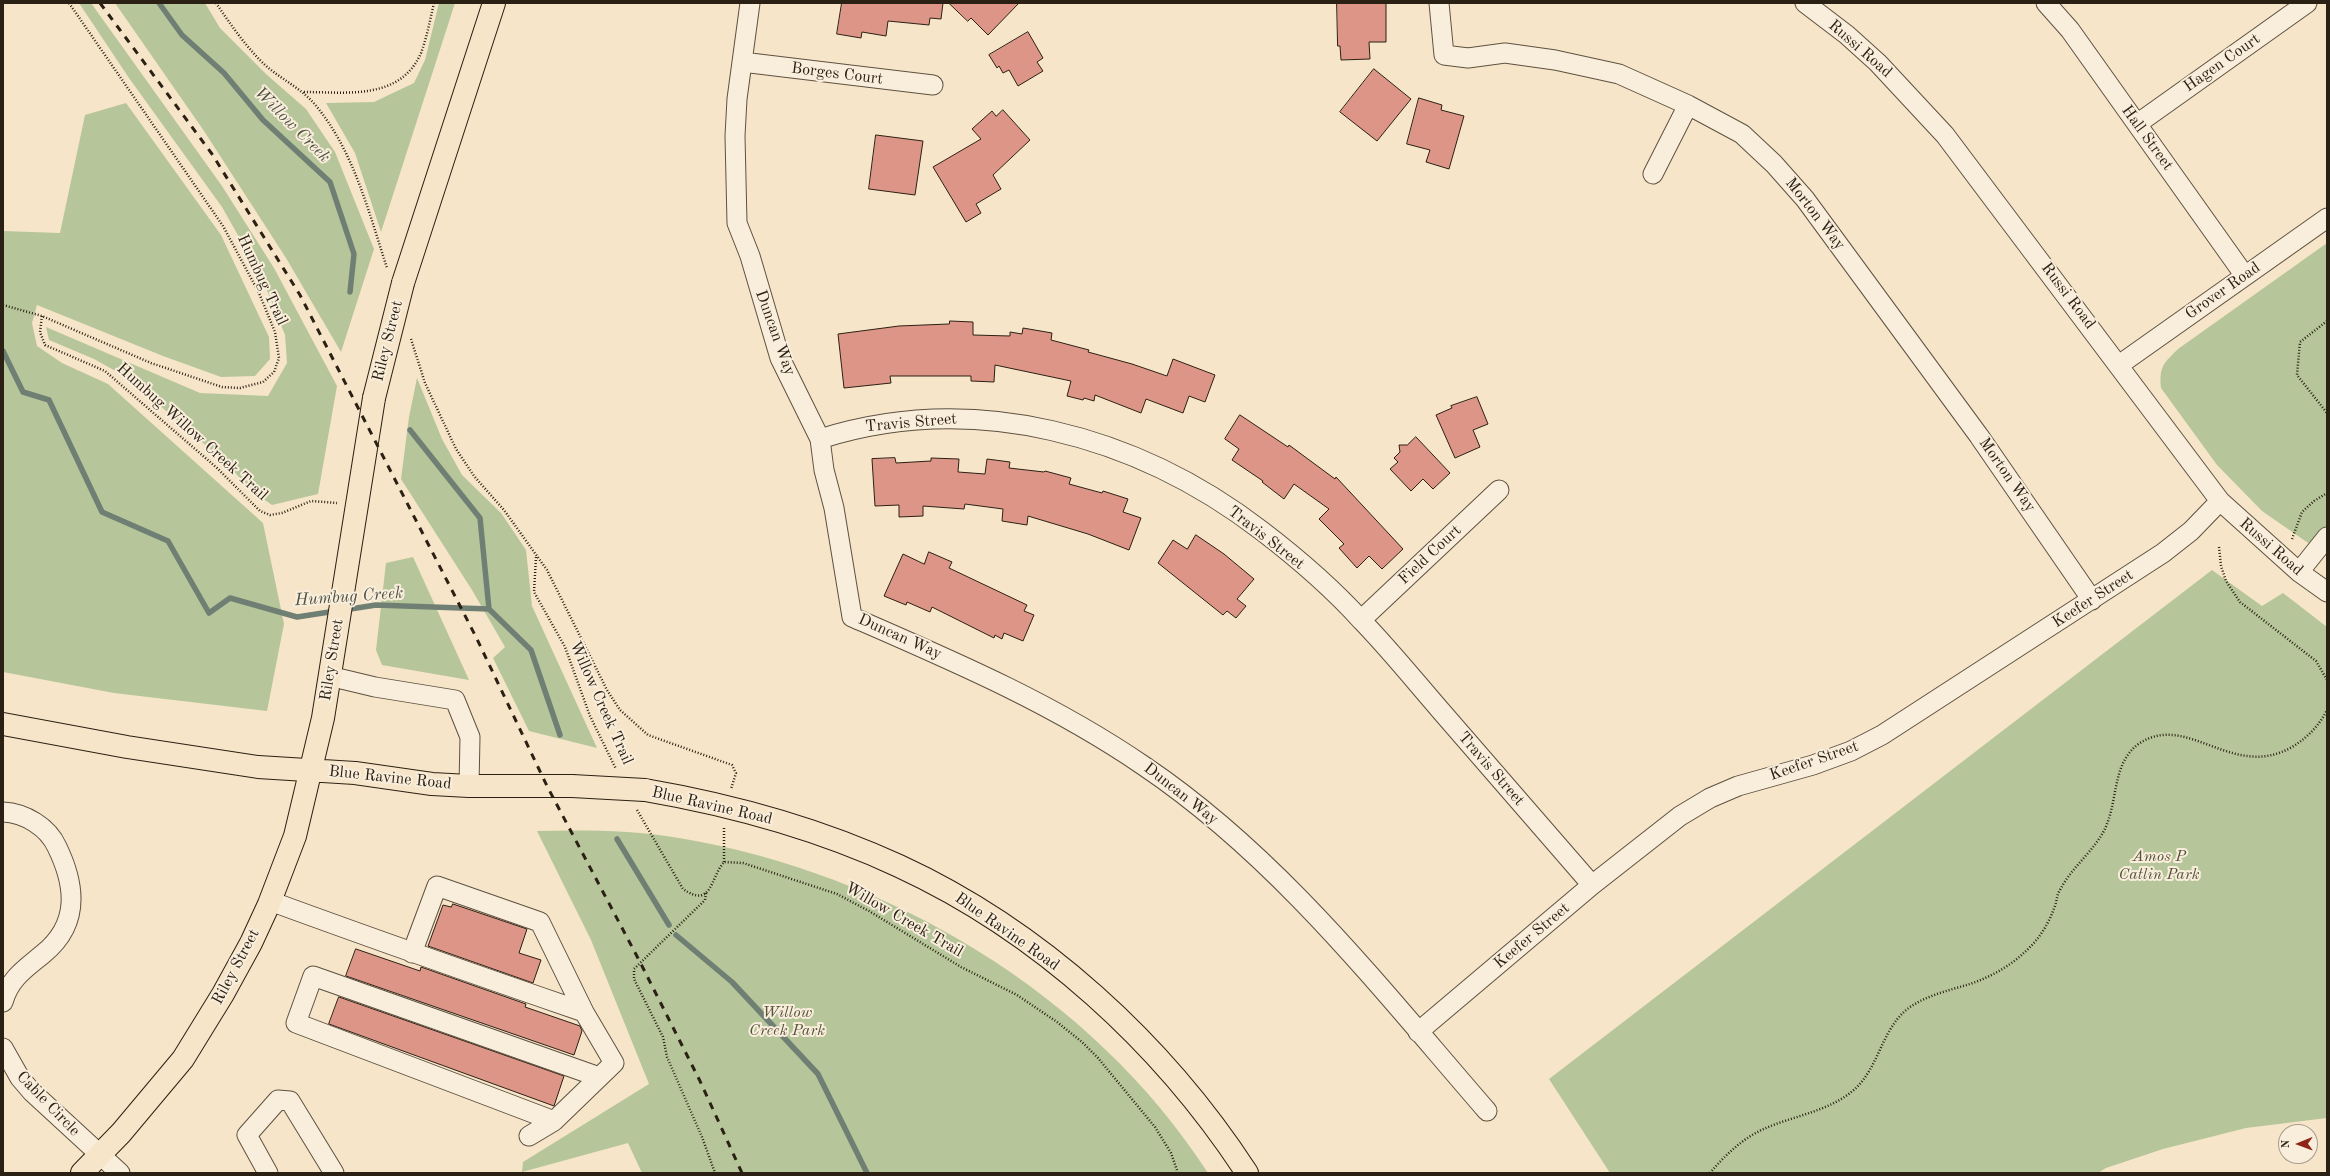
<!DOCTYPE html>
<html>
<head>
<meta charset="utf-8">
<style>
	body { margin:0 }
	#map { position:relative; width:2330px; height:1176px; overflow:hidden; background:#f6e5c8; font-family:"Old Standard TT",serif }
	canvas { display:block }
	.frame { position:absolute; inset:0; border:4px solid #2b2014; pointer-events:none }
	.north { position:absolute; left:2278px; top:1124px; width:40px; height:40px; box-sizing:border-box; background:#f9eedb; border:1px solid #a79c8b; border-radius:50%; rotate:269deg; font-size:11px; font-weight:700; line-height:16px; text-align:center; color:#2b2014 }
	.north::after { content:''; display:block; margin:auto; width:14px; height:18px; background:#8f2418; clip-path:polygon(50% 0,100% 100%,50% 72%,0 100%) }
</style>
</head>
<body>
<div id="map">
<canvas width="2330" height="1176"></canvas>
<div class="frame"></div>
<div class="north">N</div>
</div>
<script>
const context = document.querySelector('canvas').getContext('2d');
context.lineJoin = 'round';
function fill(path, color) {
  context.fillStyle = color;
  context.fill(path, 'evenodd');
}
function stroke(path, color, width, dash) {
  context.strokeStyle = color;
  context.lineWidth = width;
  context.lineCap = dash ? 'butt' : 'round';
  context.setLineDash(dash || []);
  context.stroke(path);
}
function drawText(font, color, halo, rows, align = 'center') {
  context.font = font + ' "Old Standard TT",serif';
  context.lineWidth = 4;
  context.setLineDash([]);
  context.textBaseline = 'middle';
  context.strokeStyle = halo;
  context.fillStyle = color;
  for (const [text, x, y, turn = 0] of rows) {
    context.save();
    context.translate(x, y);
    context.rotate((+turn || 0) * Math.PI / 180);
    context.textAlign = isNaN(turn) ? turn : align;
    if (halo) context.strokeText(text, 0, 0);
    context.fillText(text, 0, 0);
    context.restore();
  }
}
const green = new Path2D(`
	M79,3h12l131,183 52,82 63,118 -19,108 -46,11 -20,-14 -27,-29 -97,-84 -34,-19 -45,-19 -3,-13 154,66 68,3 19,-33 -2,-28 -23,-57 -40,-71 -93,-129z
	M115,3h90l15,25 46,46 40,35 29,43 39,97 -33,103 -55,-94 -82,-127z
	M439,3h16l-74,229 -26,-79 -29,-50 48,-1 40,-19 11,-23z
	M126,103l95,132 48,102 1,22 -15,17 -34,1 -58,-21 -126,-51 -5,18 5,23 25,17 46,21 155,139 21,101 -17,87 -153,-18 -111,-21v-441l57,2 25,-118z
	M2327,243v313l-65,-45 -45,-46 -56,-77c-2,-22 3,-25 17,-39z
	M417,378l25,61 20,36 39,38 25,37 6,56 65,142 -68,-17 -36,-73 12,-11 -33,-57 -71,-111 8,-62z
	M413,557l56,123 -87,-15 -6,-15 10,-87z
	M2212,570l50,36 21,-13 44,34v491l-81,10 -83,21 -57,19 -8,5h-488l-61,-94z
	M537,831c47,-1 96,-1 142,7 209,35 413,155 529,335h-566l-14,-30 -106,29 1,-10 126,-78 -58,-144z`);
const stream = new Path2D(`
	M159,3l23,32 42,38 39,47 67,62 24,72 -4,38
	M3,351l20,41 26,8 53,112 66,29 41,72 21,-15 67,19 39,-6
	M410,430l70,88 9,91 42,41 29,85
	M344,610l32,-5 113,4
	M617,839l52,86
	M676,935l56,47 86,92 49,99`);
const building = new Path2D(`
	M842,3h101l-2,16 -11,-1 -1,7 -41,-4 -2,15 -24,-4 -1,6 -24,-4z
	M949,3h70l-31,32 -17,-17 -3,3z
	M1337,3h49v39h-17l1,17 -29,1 -1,-14h-2z
	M1028,32l15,26 -6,4 6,9 -25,15 -9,-16 -6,3 -4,-7 -2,2 -8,-13z
	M1374,69l37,30 -34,42 -37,-29z
	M1419,98l23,7 -1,5 23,6 -15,53 -23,-7 4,-12 -23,-6z
	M1003,110l27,30 -37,35 8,14 -25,15 5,9 -15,9 -33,-55 48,-28 -9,-10 20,-18 4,5z
	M876,135l47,6 -8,54 -46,-6z
	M950,321l23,1v13l37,1v-4l12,2 1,-6 29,5 -1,7 38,10 -1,2 44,12 35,12 6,-17 42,16 -10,27 -16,-6 -6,17 -37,-14 -5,14 -46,-18 -1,6 -10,-3 -1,2 -16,-4 4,-15 -76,-16 -1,17 -23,-1v-5h-81l1,7 -47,5 -6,-54 61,-8 50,-2z
	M1477,397l11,27 -15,6 7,17 -25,11 -19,-43 16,-7 -1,-2z
	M1240,415l48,32 1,-2 46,34 1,-2 67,72 -21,20 -13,-13 -12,12 -18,-20 5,-4 -25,-25 10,-10 -35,-25 -10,15 -22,-17 1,-1 -31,-21 7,-11 -14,-10z
	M1416,437l34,36 -17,16 -10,-10 -12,12 -21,-22 8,-7 -4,-4 6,-6 -1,-7h8z
	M895,458l1,5 35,-2v-3l28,1 -1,13 27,2 2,-15 23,3 -1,6 35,4 1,-1 26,7 -2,6 33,9 1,-2 25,8 -5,13 18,6 -12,32 -41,-16 -60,-18 -1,9 -25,-4 1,-12 -38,-5 -1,5 -41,-3v10l-24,1v-12l-24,1 -3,-47z
	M1196,535l28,19 30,25 -17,20 9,7 -10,12 -9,-7 -4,4 -65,-52 15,-23 14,9z
	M929,552l23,10 -3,6 78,37 -3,6 10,4 -11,26 -19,-8 -2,6 -7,-4 -1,3 -62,-31 -2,5 -23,-10 -1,3 -22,-9 19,-42 21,10z
	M453,904l74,25 -8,24 22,7 -8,23 -105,-37 15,-41 8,2z
	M356,949l64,22 1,-4 105,37 -1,3 55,19 2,5 -8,24 -228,-79z
	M339,997l225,79 -10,30 -225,-82z`);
const path = new Path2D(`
	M216,3c15,22 30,44 49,62 17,15 38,24 52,42 37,45 52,106 70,161
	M304,92c42,0 96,9 117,-39 6,-16 9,-33 13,-50
	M3,305l39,11 109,47 71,24 18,1 23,-6 11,-10 5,-14 -4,-26 -16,-39 -36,-67 -154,-223
	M42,316l-2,16 5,13 60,26 112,97 43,43 10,4 12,-2 29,-12 26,2
	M2327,321l-27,21 -3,33 30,38
	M411,339l14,44 31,66 18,27 30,34 43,60 60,120 13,20 28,25 84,30 4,8 -5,16
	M2292,539l10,-27 12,-11 13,-8
	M2219,547l2,19 5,15 14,21 76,59 11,19
	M536,557l-2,35 31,55 25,69 26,53
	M637,810l46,79c29,20 27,-11 41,-27l19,1 94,31 32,17 92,56 56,28 40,27 25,20 16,16 57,69 16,26 7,20
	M724,862v-35
	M706,893l-1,7 -71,69v10l29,58 4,20 35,80 13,36
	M1710,1173c15,-18 34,-36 56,-45 30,-13 65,-17 90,-40 24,-23 26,-61 54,-81 18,-12 40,-17 60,-23 23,-8 44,-20 61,-38 11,-11 19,-26 24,-40 2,-6 2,-12 5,-16 12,-24 38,-42 47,-66 11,-28 6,-63 33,-81 48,-31 93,38 152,4 15,-9 27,-21 35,-37`);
const minor = new Path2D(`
	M750,3l-13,96 -2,37 2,87 13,33 30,102 40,81 4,31 10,38 18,109c101,44 200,86 292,149 135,91 237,223 343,345
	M1439,3l5,52 24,3 37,-5 50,7 64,14 69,31 54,29 32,30 31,35 174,237 113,164
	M1805,3l42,32 31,28 67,72 275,366 79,71 28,20
	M2046,3l24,27 175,246
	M742,62l191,23
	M2137,124l170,-121
	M1653,174l35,-69
	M2119,365l208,-147
	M820,439c154,-49 317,-4 442,92 34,26 71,58 100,90 28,29 53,60 79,90 50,58 100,116 151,174
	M2299,572l28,-35
	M1361,620l138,-130
	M329,676l46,11 80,13 15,37 -1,49
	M3,812c22,1 45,15 54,35 19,39 23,77 -14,107 -18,15 -33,24 -40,48
	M270,901c104,38 209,75 314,111l-44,-90 -103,-36 -25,67
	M584,1012l30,51 -60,58 -258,-98 17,-47 286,101
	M1418,1032l174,-147 88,-69 30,-18 28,-12 75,-21 38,-14 31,-16 281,-182 28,-22 29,-30
	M3,1048l17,30 12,14 88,81
	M529,1136l25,-15
	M268,1173l-21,-38 31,-35 12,1 44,72`);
const major = new Path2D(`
	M403,283l91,-280
	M3,724l124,23 131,20 97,6 77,11 37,2h103
	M645,790c87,15 174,39 254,76 141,65 264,178 348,307
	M82,1173l39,-40 62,-74 40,-65 28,-51 18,-39 26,-68 28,-118 51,-320`);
const rail = new Path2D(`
	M100,3l112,151 88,141 176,342 71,149 93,176 60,119 42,92`);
const majorBridge = new Path2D(`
	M374,398l29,-115
	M572,786l73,4`);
const streetNames = [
	["Russi Road",1860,49,41],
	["Hagen Court",2222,63,-35],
	["Borges Court",837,74,7],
	["Hall Street",2147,138,54],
	["Morton Way",1815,214,52],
	["Humbug Trail",262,280,65],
	["Grover Road",2223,291,-35],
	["Russi Road",2068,296,53],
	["Duncan Way",775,333,70],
	["Riley Street",388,341,-76],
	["Travis Street",911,423,-5],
	["Humbug Willow Creek Trail",192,432,42],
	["Morton Way",2007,475,55],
	["Travis Street",1266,538,38],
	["Russi Road",2271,547,41],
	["Field Court",1430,555,-43],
	["Keefer Street",2093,599,-33],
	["Duncan Way",900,637,24],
	["Riley Street",332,660,-81],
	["Willow Creek Trail",601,703,66],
	["Keefer Street",1814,761,-19],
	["Travis Street",1491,769,49],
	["Blue Ravine Road",390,778,6],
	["Duncan Way",1181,794,38],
	["Blue Ravine Road",712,806,13],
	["Willow Creek Trail",904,920,30],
	["Blue Ravine Road",1007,932,35],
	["Keefer Street",1532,936,-40],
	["Riley Street",236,967,-62],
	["Cable Circle",48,1104,46]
];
const parkNames = [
	["Amos P",2159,857],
	["Catlin Park",2159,875],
	["Willow",787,1013],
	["Creek Park",787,1031]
];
const waterNames = [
	["Willow Creek",292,125,45],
	["Humbug Creek",349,597,-4]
];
fill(green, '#b6c69a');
stroke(stream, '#6f7f74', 5.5);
fill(building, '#dc9587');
stroke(building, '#2b2014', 1);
stroke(minor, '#5e5141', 21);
stroke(major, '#2b2014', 24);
stroke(path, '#2b2014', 2.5, [1, 2]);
stroke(minor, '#f9eedb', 19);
stroke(major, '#f6e5c8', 22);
stroke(rail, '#2b2014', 3, [7, 7]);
stroke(majorBridge, '#2b2014', 24, []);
stroke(majorBridge, '#f6e5c8', 22);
drawText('16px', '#2b2014', '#f9eedb', streetNames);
drawText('italic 16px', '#55523c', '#f9eedb', parkNames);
drawText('italic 17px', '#4d5044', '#f9eedb', waterNames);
</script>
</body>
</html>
